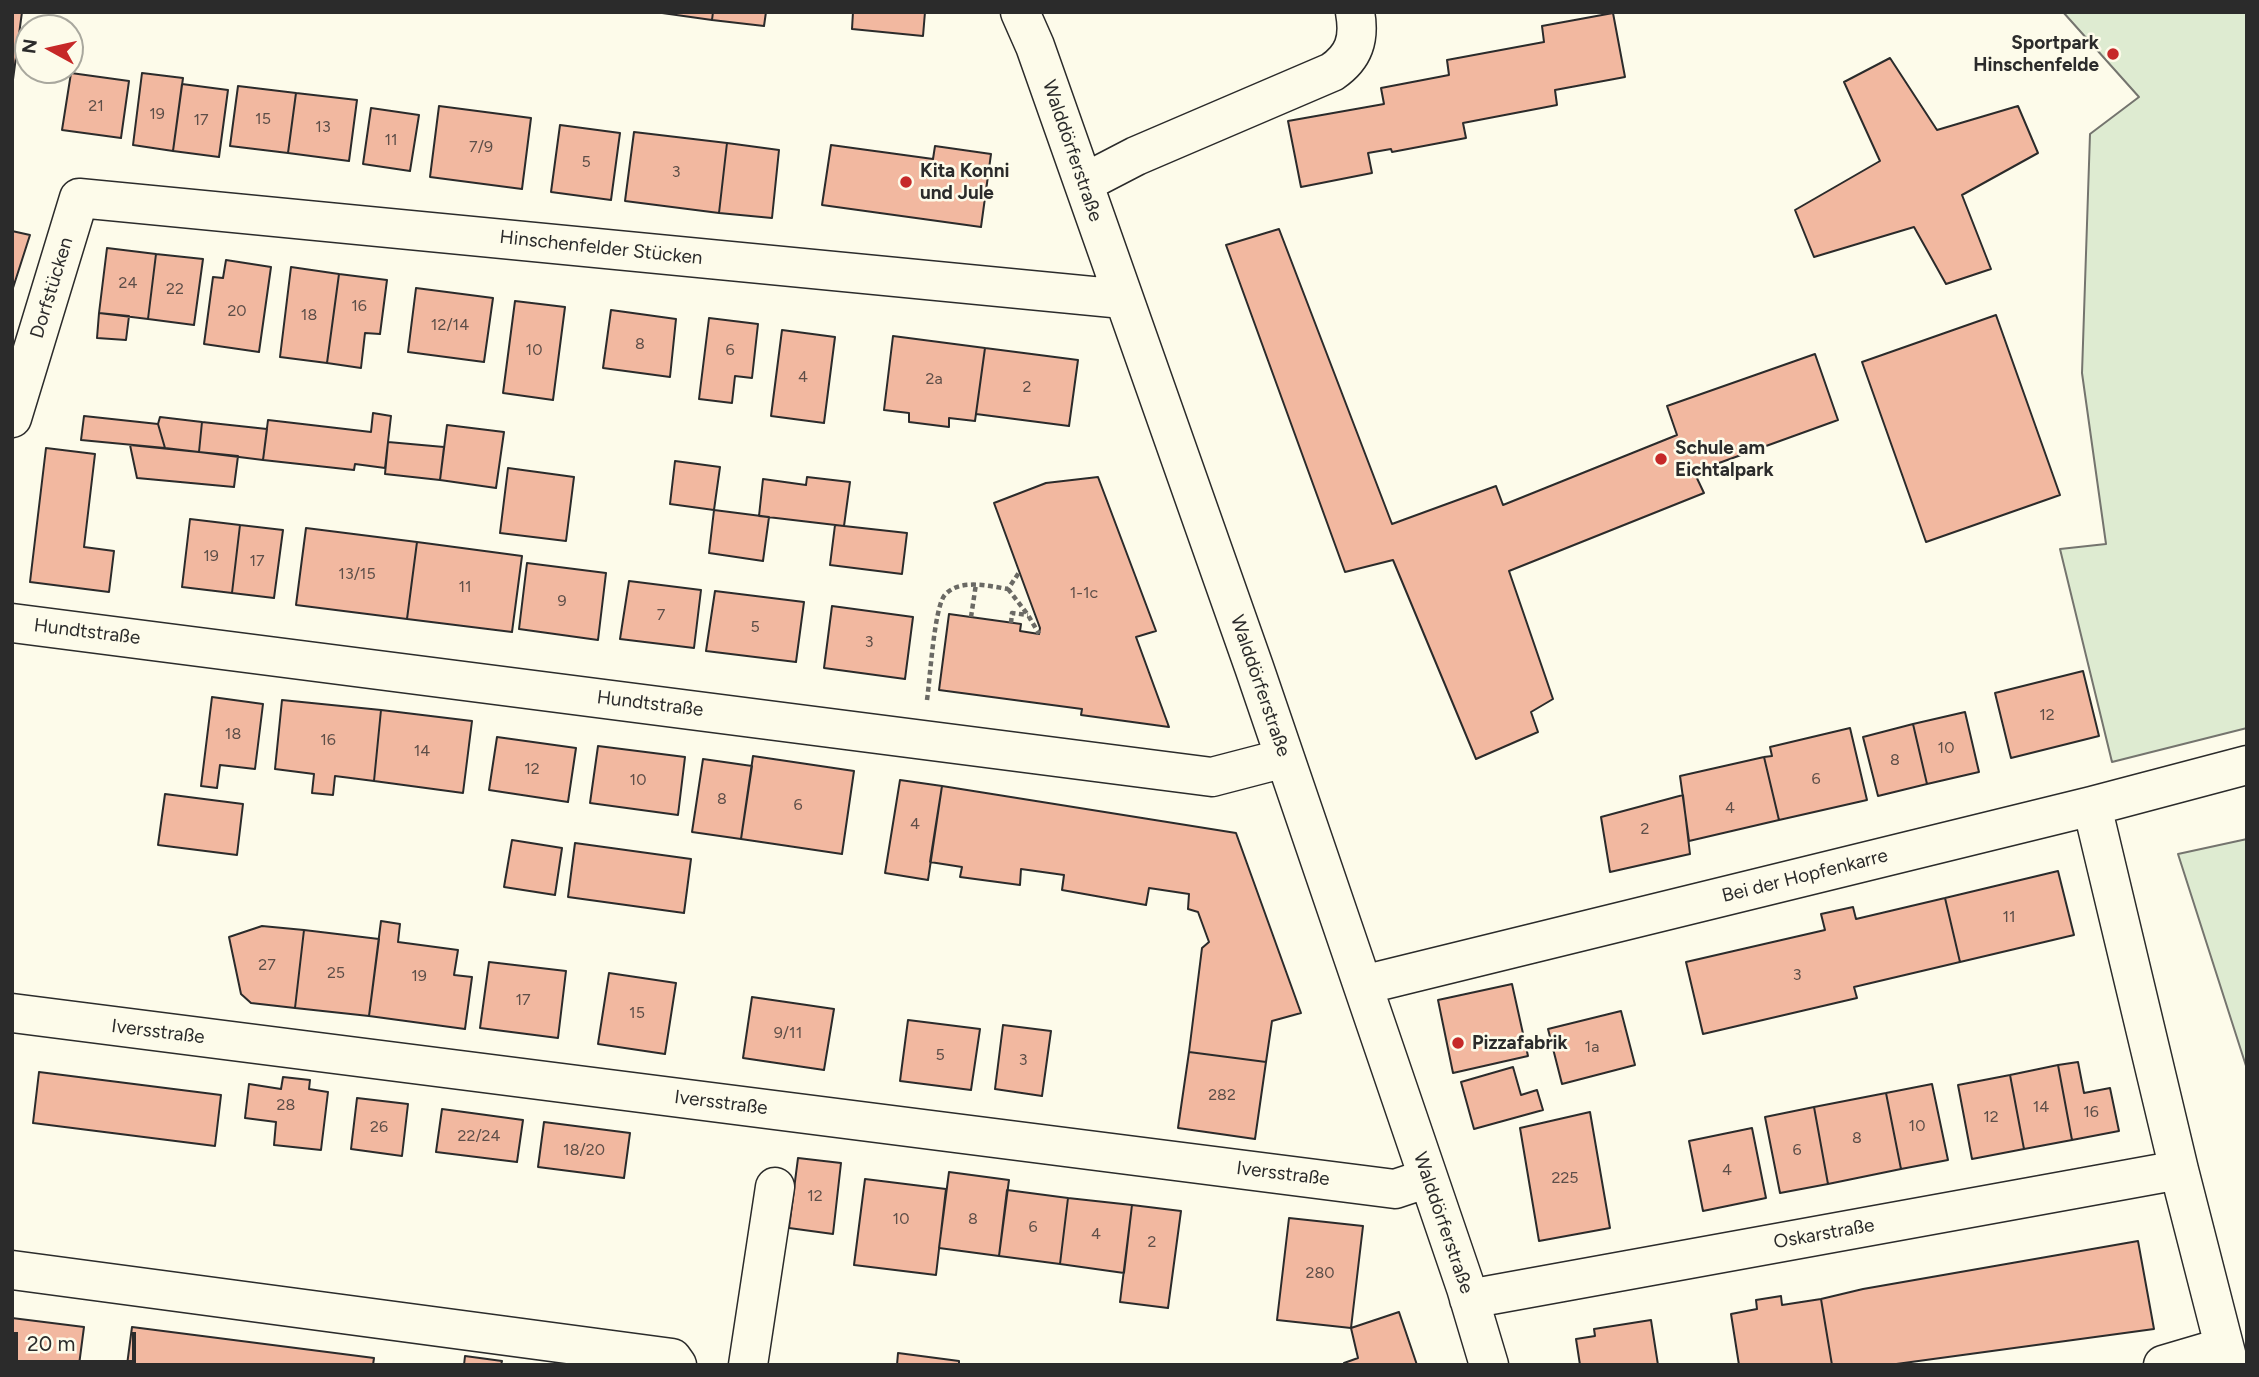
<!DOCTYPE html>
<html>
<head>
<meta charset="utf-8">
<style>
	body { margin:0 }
	#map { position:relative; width:2259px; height:1377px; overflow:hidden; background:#fdfbea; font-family:Figtree,sans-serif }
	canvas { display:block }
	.frame { position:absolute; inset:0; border:14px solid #2b2b2b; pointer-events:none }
	.north { position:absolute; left:14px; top:14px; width:70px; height:70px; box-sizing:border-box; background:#fdfbea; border:2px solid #a9a89e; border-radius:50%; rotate:278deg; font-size:19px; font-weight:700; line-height:28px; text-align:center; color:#2b2b2b }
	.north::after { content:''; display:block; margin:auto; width:24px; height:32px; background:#c62828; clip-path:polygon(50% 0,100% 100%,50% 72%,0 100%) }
	.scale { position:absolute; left:14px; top:1332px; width:122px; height:32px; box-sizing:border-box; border:4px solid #2b2b2b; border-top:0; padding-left:9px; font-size:21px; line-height:24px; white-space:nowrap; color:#2b2b2b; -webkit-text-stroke:5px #fdfbea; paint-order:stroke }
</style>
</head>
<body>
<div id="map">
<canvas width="2259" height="1377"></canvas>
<div class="frame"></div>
<div class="north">N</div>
<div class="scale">20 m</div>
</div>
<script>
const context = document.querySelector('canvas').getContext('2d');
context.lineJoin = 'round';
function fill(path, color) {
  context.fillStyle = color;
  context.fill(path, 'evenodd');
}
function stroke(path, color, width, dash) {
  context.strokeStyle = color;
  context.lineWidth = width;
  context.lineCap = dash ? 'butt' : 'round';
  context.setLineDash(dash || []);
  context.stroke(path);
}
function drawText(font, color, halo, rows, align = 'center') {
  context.font = font + ' Figtree,sans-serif';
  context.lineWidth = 5;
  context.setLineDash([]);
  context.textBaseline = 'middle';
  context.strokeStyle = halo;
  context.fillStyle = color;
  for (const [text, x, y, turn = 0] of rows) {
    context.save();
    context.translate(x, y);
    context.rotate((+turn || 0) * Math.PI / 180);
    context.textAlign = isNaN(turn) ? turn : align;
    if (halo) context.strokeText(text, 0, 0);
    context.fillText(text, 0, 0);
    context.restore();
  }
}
const green = new Path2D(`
	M2063,12h184v716l-135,34 -52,-213 46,-5 -24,-171 8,-239 49,-37z
	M2247,839v230l-69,-215z`);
const building = new Path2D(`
	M12,12h10l-10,75z
	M655,12h58l-1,8z
	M713,12h53l-2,14 -52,-6z
	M853,12h72l-2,24 -71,-7z
	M1613,13l12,64 -70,13 2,15 -94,18 3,15 -74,14 -1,-3 -23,4 4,20 -71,14 -13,-66 96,-17 -3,-16 68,-13 -2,-15 97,-18 -2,-16z
	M1890,58l47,72 81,-24 20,47 -76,42 29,74 -45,15 -32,-57 -100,30 -19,-47 85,-49 -36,-79z
	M71,73l58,8 -8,57 -59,-8z
	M142,73l41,5 -10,73 -40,-6z
	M182,84l46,6 -9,67 -46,-6z
	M238,86l58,7 -8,60 -58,-7z
	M296,93l61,7 -8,61 -61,-8z
	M439,106l92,12 -9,71 -92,-12z
	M371,108l48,7 -9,56 -47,-7z
	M560,125l60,8 -9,67 -60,-8z
	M634,132l93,11 -8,70 -94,-12z
	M727,143l52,7 -7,68 -53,-5z
	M831,145l102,14 2,-13 56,8 -10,73 -159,-22z
	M1279,229l113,295 104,-38 7,19 174,-70 -10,-29 148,-52 23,66 -144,52 10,21 -195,78 44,128 -22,13 7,20 -62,27 -83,-199 -48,12 -119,-327z
	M12,231l18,4 -18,56z
	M107,248l49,6 -8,65 -49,-6z
	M156,254l47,5 -9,66 -46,-6z
	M226,260l45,7 -12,85 -55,-8 9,-67 10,1z
	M291,267l48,7 -12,89 -47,-6z
	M339,274l48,6 -7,54 -15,-1 -4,35 -34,-5z
	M416,288l77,10 -9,64 -76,-10z
	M515,301l50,6 -12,93 -50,-7z
	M611,310l65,9 -6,58 -67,-9z
	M99,313l30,3 -3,24 -29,-2z
	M1996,315l64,180 -134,47 -64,-180z
	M709,318l49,6 -6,54 -17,-2 -3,27 -33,-4z
	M782,330l53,7 -11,86 -53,-7z
	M893,336l92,12 -10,73 -26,-3v9l-40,-5v-9l-25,-3z
	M985,348l93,12 -9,66 -93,-12z
	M373,413l18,3 -6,52 -30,-4 -1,6 -91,-10 5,-40 103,12z
	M84,416l74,8 7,24 -84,-8z
	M160,417l42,5 -3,30 -34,-4 -7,-24z
	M202,422l65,7 -4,31 -64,-8z
	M447,425l57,7 -8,56 -56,-8z
	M388,442l56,5 -4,33 -55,-6z
	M130,445l108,11 -4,31 -97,-9z
	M46,448l49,6 -11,93 30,4 -5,41 -79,-10z
	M675,461l45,6 -6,43 -44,-6z
	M508,468l66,9 -8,64 -66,-8z
	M807,477l43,5 -6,44 -85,-10 4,-37 43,6z
	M1098,477l58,154 -20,6 33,90 -88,-12 1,-6 -143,-19 10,-76 72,10 -1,7 19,3 1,-6 -46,-125 52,-20z
	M714,510l55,7 -6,44 -54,-8z
	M190,519l50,6 -8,68 -50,-6z
	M240,525l43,5 -9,68 -42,-5z
	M835,525l72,8 -5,41 -72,-9z
	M306,528l111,14 -10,77 -111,-14z
	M417,542l105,14 -10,76 -105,-13z
	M527,563l79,10 -8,67 -79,-11z
	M629,581l72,9 -7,58 -74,-9z
	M715,591l89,11 -8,60 -90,-11z
	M832,606l81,11 -8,62 -81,-11z
	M2083,671l16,65 -88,22 -16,-65z
	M212,697l51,7 -8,65 -35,-4 -3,23 -16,-2z
	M282,700l99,10 -7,71 -39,-5 -2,19 -21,-2 2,-19 -39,-5z
	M381,710l91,11 -9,72 -89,-12z
	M1965,712l14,60 -52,12 -14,-60z
	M1913,724l14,60 -49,12 -15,-59z
	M1850,728l17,72 -88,20 -15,-63 8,-1 -2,-9z
	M497,737l79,11 -8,54 -79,-12z
	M598,746l87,11 -7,58 -88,-12z
	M753,756l101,15 -12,83 -101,-15z
	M1764,757l15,63 -90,21 -9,-65z
	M703,759l49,7 -11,73 -49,-7z
	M900,780l42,6 -14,94 -43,-7z
	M942,786l294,47 65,180 -29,8 -6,41 -77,-10 13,-104 7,-6 -11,-30 -10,-3 1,-15 -40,-6 -3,17 -84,-15 2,-15 -43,-6 -1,16 -60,-8 2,-10 -32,-5z
	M165,794l78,10 -6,51 -79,-10z
	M1683,795l7,59 -80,18 -9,-55z
	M512,840l50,8 -7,47 -51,-8z
	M575,843l116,16 -7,54 -116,-16z
	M2058,871l16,64 -114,27 -15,-64z
	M1945,898l15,64 -106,25 3,11 -154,36 -17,-72 139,-32 -4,-16 32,-7 3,12z
	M381,921l19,3 -2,18 60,8 -4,25 18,2 -7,52 -96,-13z
	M262,926l42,4 -9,78 -44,-5 -10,-9 -12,-57z
	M304,930l75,9 -10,77 -74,-8z
	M489,962l77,9 -8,67 -78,-10z
	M609,973l67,10 -11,71 -67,-10z
	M1512,984l16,72 -75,17 -15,-73z
	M752,997l82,12 -10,61 -81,-12z
	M1621,1011l14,54 -73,19 -14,-55z
	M908,1020l72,9 -9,61 -71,-9z
	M1003,1025l48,6 -9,65 -47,-7z
	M1189,1052l77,10 -11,77 -77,-11z
	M2078,1062l6,31 26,-5 9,43 -47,9 -14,-75z
	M2058,1065l14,75 -48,9 -14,-74z
	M1513,1067l8,28 16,-5 6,20 -69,19 -13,-47z
	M39,1072l182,23 -6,51 -182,-23z
	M2010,1075l14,74 -52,10 -14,-74z
	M283,1077l27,3 -1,9 19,3 -7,58 -47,-5 2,-23 -31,-4 4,-34 32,5z
	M1932,1084l16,76 -47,9 -15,-76z
	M1886,1093l15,76 -73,15 -14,-77z
	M357,1098l51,6 -6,52 -51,-7z
	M1814,1107l14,77 -48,9 -15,-76z
	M442,1109l81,11 -6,42 -81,-10z
	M1590,1112l20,116 -71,13 -19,-113z
	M544,1122l86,11 -6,45 -86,-11z
	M1752,1128l14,70 -63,13 -14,-70z
	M798,1158l43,5 -8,71 -44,-6z
	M949,1172l60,8 -10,76 -60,-8z
	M865,1179l81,10 -10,86 -82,-10z
	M1007,1190l61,8 -8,66 -61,-8z
	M1068,1198l64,7 -8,68 -64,-9z
	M1132,1205l49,6 -13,97 -48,-6z
	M1289,1218l74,8 -12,102 -74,-8z
	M2138,1241l16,88 -265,36h-57l-11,-66 42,-10z
	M1781,1296l1,9 39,-6 11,66h-93l-8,-51 26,-5 -1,-9z
	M1399,1312l18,53h-73v-2l14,-5 -7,-30z
	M12,1318l72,9 -5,38h-67z
	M1651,1320l7,45h-78l-4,-26 19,-3 -1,-7z
	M132,1327l242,31 -1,7h-246z
	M898,1353l61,8v4h-62z
	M465,1356l37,5 -1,4h-37z`);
const path = new Path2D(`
	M1008,589l20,26 11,19
	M971,617l5,-33
	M1011,623l1,-10 16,2
	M927,700c3,-21 7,-89 17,-104 14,-18 45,-10 64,-7l12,-18`);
const minor = new Path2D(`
	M1020,12l15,34 219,621 212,621 23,77
	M1084,183l52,-27 196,-84c22,-15 28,-33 23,-60
	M12,418l67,-220 1044,101
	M12,623l1200,154 73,-19
	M2092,806l87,364 50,195
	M1363,985l729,-179 155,-41
	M12,1013l1383,176 33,-11
	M12,1270l660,88 5,7
	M1469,1299l710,-129
	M748,1365l27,-178
	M2163,1365l61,-18`);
const markers = [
	[2113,54,7,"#c62828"],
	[906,182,7,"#c62828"],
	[1661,459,7,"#c62828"],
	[1458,1043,7,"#c62828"]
];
const numberNames = [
	["21",96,106],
	["19",157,114],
	["15",263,119],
	["17",201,120],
	["13",323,127],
	["11",391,140],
	["7/9",481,147],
	["5",586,162],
	["3",676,172],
	["24",128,283],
	["22",175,289],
	["16",359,306],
	["20",237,311],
	["18",309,315],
	["12/14",450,325],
	["8",640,344],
	["10",534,350],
	["6",730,350],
	["4",803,377],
	["2a",934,379],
	["2",1027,387],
	["19",211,556],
	["17",257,561],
	["13/15",357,574],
	["11",465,587],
	["1-1c",1084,593],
	["9",562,601],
	["7",661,615],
	["5",755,627],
	["3",869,642],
	["12",2047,715],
	["18",233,734],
	["16",328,740],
	["10",1946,748],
	["14",422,751],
	["8",1895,760],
	["12",532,769],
	["6",1816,779],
	["10",638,780],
	["8",722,799],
	["6",798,805],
	["4",1730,808],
	["4",915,824],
	["2",1645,829],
	["11",2009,917],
	["27",267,965],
	["25",336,973],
	["3",1797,975],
	["19",419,976],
	["17",523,1000],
	["15",637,1013],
	["9/11",788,1033],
	["1a",1592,1047],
	["5",940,1055],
	["3",1023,1060],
	["282",1222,1095],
	["28",286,1105],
	["14",2041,1107],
	["16",2091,1112],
	["12",1991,1117],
	["10",1917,1126],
	["26",379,1127],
	["22/24",479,1136],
	["8",1857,1138],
	["18/20",584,1150],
	["6",1797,1150],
	["4",1727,1170],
	["225",1565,1178],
	["12",815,1196],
	["10",901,1219],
	["8",973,1219],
	["6",1033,1227],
	["4",1096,1234],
	["2",1152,1242],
	["280",1320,1273]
];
const poiNames = [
	["Sportpark",2099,43,"right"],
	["Hinschenfelde",2099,65,"right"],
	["Kita Konni",920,171],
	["und Jule",920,193],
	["Schule am",1675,448],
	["Eichtalpark",1675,470],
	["Pizzafabrik",1472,1043]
];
const streetNames = [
	["Walddörferstraße",1072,151,71],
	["Hinschenfelder Stücken",601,248,6],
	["Dorfstücken",52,288,-73],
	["Hundtstraße",87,632,7],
	["Walddörferstraße",1260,686,71],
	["Hundtstraße",650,704,7],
	["Bei der Hopfenkarre",1805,876,-14],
	["Iversstraße",158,1032,7],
	["Iversstraße",721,1103,7],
	["Iversstraße",1283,1174,7],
	["Walddörferstraße",1443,1223,71],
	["Oskarstraße",1824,1234,-10]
];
fill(green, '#deebd1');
stroke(green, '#74746e', 2);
fill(building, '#f2b8a0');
stroke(building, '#2b2b2b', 2);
stroke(minor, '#2b2b2b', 41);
stroke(path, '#6a6964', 4.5, [5, 3.5]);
stroke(minor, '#fdfbea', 38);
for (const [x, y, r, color] of markers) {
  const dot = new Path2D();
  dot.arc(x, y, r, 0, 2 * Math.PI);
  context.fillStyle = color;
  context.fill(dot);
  stroke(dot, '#fdfbea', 2.5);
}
drawText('16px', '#5d4e48', null, numberNames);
drawText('bold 19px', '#2b2b2b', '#fdfbea', poiNames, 'left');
drawText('19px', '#2b2b2b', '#fdfbea', streetNames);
</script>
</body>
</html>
